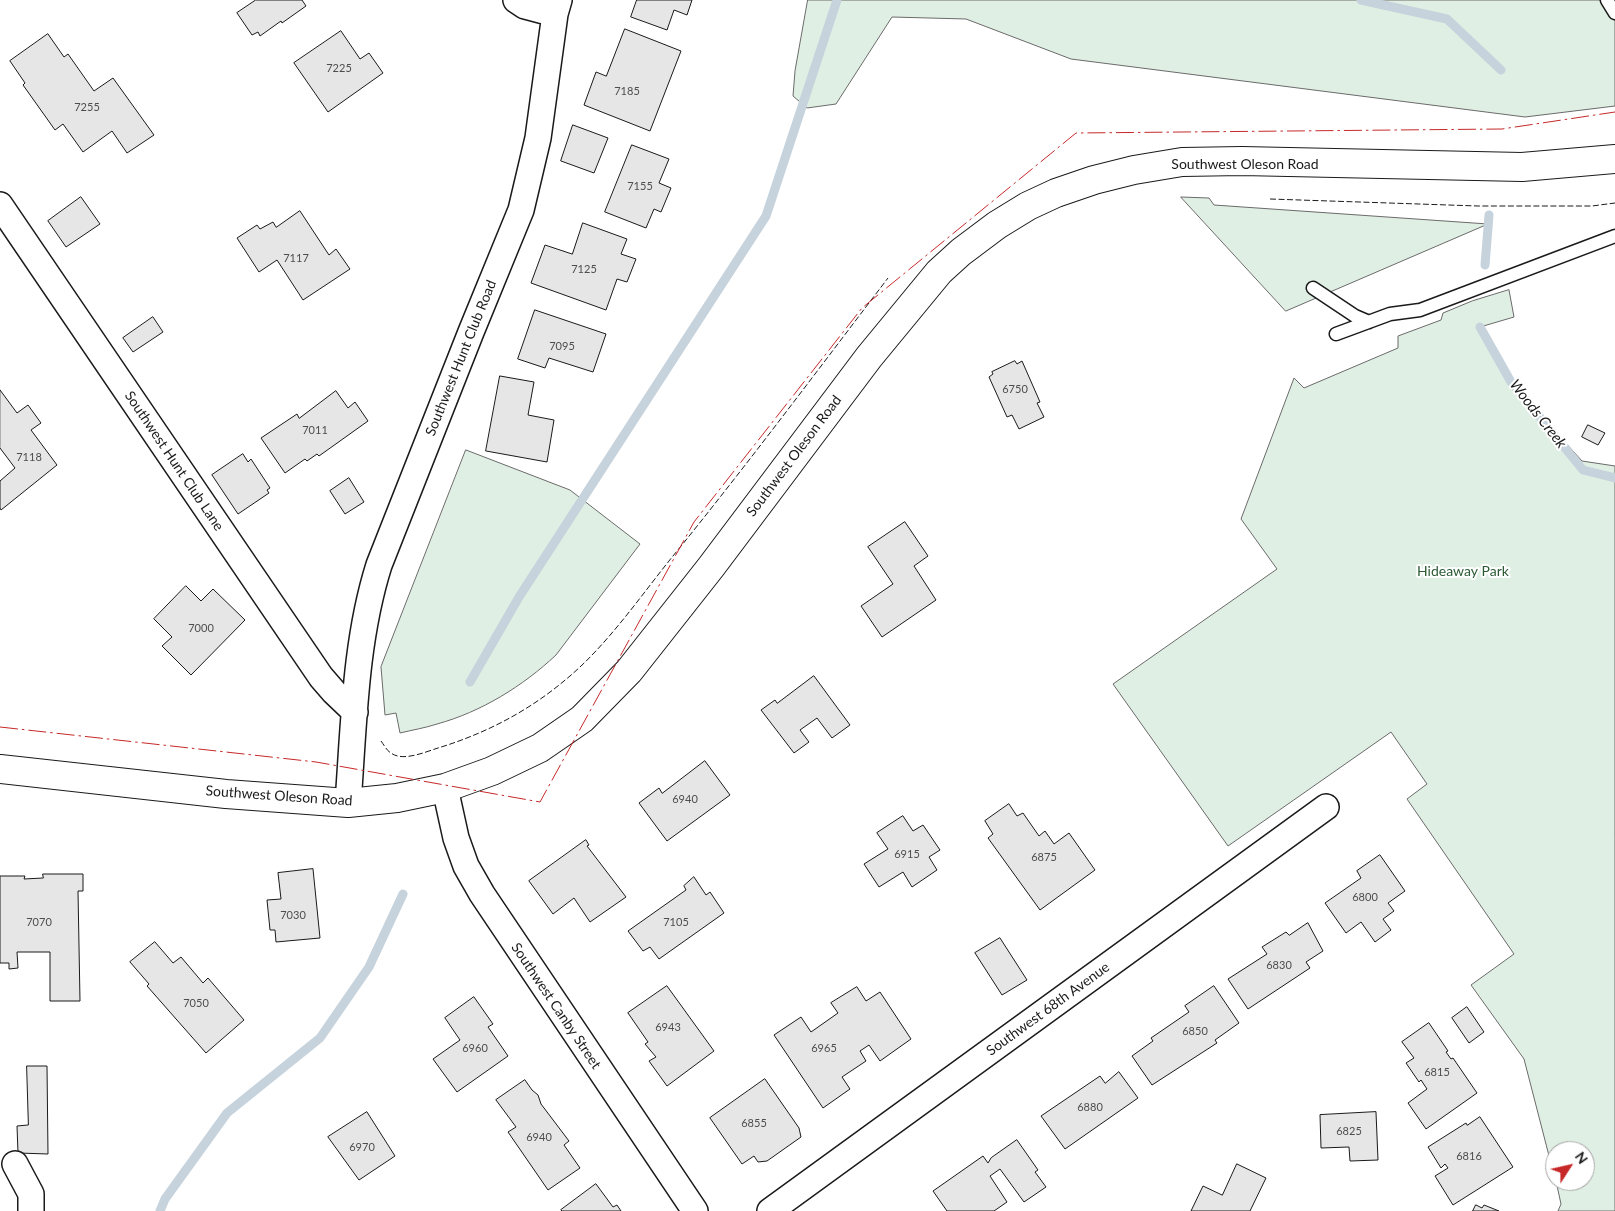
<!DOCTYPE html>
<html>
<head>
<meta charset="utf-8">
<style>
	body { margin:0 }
	#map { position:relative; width:1615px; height:1211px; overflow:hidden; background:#fff; font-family:Lato,sans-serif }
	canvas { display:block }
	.north { position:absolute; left:1545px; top:1141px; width:50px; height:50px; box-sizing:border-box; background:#fff; border:1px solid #a3a3a3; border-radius:50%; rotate:55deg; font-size:14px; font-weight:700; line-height:20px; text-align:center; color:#1a1a1a }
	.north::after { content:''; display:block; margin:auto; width:18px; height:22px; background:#c62828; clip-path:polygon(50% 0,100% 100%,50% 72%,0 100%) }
</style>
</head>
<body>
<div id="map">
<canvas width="1615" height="1211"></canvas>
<div class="north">N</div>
</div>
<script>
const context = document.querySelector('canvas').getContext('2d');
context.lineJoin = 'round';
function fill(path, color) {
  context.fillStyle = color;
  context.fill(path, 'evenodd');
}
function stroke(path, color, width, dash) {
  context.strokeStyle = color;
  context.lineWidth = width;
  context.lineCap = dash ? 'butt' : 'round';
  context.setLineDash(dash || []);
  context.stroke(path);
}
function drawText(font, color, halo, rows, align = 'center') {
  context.font = font + ' Lato,sans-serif';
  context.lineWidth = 4;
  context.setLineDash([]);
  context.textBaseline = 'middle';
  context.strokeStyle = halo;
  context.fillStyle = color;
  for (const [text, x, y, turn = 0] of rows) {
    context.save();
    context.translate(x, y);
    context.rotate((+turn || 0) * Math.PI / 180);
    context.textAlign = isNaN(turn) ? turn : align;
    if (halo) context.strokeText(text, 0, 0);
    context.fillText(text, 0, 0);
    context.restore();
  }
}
const green = new Path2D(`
	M808,0h807v106l-90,11 -454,-58 -105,-40 -74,-2 -56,87 -29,4 -14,-12 2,-25z
	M1181,197l28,1 5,7 274,19 -202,87z
	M1509,290l5,27 -34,10 27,49 9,12 66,73 33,5v745h-57l3,-7 -5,-23h29v-30h-30v28l-31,-120 -53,-74 43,-31 -107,-155 20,-15 -36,-52 -163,114 -115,-162 164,-115 -36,-50 53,-141 10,10 94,-40v-12l43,-16 2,-7 29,-12z
	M466,450l104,40 70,54 -84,111c-33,31 -75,57 -119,69 -12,4 -25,6 -37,9l-4,-20 -11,2 -4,-48z`);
const stream = new Path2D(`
	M1361,0l86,19 54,51
	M1485,265l4,-50
	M1480,327l31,55 72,88 32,8
	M470,682l49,-85 247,-381 71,-216
	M160,1211l5,-12 62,-86 93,-75 49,-71 34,-73`);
const building = new Path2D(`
	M256,0h46l4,6 -24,17 -1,-2 -21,15 -2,-4 -6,3 -15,-22z
	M637,0h55l-5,15 -13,-5 -7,20 -36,-13z
	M625,29l56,22 -31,80 -66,-26 12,-33 10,4z
	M341,31l19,28 9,-6 14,20 -55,39 -34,-49z
	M48,34l16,23 4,-3 26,37 19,-13 41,57 -27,18 -15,-22 -29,21 -20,-28 -8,6 -32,-45 2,-2 -15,-22z
	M573,125l35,13 -14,35 -33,-12z
	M632,145l37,14 -10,24 12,5 -10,24 -7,-3 -8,19 -41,-16z
	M81,197l19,27 -34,23 -18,-26z
	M300,211l29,44 7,-6 14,20 -47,31 -26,-40 -18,12 -22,-34 20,-13 3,4 13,-7 3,5z
	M583,223l44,16 -6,15 15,5 -9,23 -10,-3 -11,31 -75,-27 14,-38 27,9z
	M535,310l71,24 -13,38 -44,-14 -4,10 -27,-9z
	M153,317l10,15 -30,20 -10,-14z
	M1015,361l2,3 5,-3 18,41 -3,1 7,14 -25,12 -7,-14 -5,2 -18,-40 4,-3 -1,-2z
	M500,376l34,6 -6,33 26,5 -7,42 -61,-11z
	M0,390l17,23 11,-8 13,18 -10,7 26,35 -56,45 -1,-2v-27l15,-13 -15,-20z
	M336,391l12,17 7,-6 13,19 -49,35 -2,-2 -10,7 -2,-2 -20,14 -24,-35 36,-24 2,4z
	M1588,425l17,8 -7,12 -16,-8z
	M243,454l5,8 3,-3 19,29 -3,2 2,3 -31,21 -26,-39z
	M349,478l15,24 -19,12 -15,-23z
	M905,522l23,34 -14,10 22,34 -54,37 -21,-31 32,-22 -25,-37z
	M186,586l15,15 12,-12 32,31 -54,55 -29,-29 10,-9 -18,-18z
	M814,676l36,49 -18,13 -15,-20 -17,12 9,12 -15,11 -33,-43 14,-10 2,3z
	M705,761l25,34 -63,46 -28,-38 20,-15 3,5z
	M1009,804l8,12 6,-3 16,23 6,-5 9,13 15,-11 26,37 -55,40 -52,-72 5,-4 -8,-13z
	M903,816l10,15 10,-6 17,25 -11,7 8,13 -25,17 -9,-15 -24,15 -15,-23 24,-15 -11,-16z
	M586,840l3,5 -2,1 39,51 -36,25 -16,-24 -21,16 -24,-33z
	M1380,855l25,36 -17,12 6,8 -11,8 8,11 -16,12 -14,-20 -15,11 -21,-30 36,-25 -4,-7z
	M313,869l7,69 -44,4 -1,-12h-5l-3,-30 14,-1 -3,-26z
	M43,874h40v17h-5l2,110h-30v-49h-33l1,16 -9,1v-6h-9v-87h25l-1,3 19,-1z
	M694,877l12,18 4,-3 14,21 -65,46 -9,-12 -7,4 -15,-20 58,-41 -2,-4z
	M1308,923l15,28 -17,11 4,6 -62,41 -20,-30 39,-25 -5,-7 24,-15 3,3z
	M1000,938l27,42 -25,15 -27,-42z
	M155,942l18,21 8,-6 22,26 5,-5 36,42 -38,33 -59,-67 2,-2 -19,-22z
	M667,986l47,65 -47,35 -18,-25 7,-4 -11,-13 3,-2 -20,-29z
	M1214,986l25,37 -24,17 2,3 -65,42 -20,-29 21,-15 -2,-3 38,-26 -4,-6z
	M857,987l9,14 14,-9 31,47 -31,22 -11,-16 -9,6 6,10 -24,16 8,12 -27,19 -49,-73 27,-18 10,15 27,-19 -7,-10z
	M474,997l19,27 -5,3 20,29 -51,36 -24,-33 27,-19 -15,-22z
	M1467,1007l17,25 -15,11 -17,-25z
	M1429,1023l19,28 -2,1 5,7 2,-1 24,35 -51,36 -18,-26 19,-14 -6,-9 -2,2 -13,-19 8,-5 -12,-16z
	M27,1066h20l1,88 -30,-1 -1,-27 11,-1z
	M1119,1072l19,26 -73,51 -24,-33 59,-40 5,7z
	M765,1079l34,49 2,9 -34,24 -9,1 -4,-6 -12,8 -32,-46z
	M525,1080l7,10 6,5 3,9 28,37 -5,4 16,23 -32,22 -40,-58 8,-5 -20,-27z
	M367,1112l28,44 -36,24 -31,-43z
	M1376,1112l2,48 -28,1 -1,-14 -28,1 -1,-33z
	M1480,1117l33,50 -60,38 -18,-29 13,-8 -3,-4 -4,4 -13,-21 38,-24 1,2z
	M1017,1140l21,30 -3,2 11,15 -22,15 -24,-33 -10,7 17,26 -13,9h-47l-14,-20 50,-35 5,7 3,-5z
	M1237,1164l29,14 -16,33h-59l12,-25 19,9z
	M596,1184l17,23 4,-2 4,6h-59l-1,-1z
	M1476,1205l6,3 2,-3 15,6h-26z`);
const lane = new Path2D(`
	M1607,0l8,13
	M1313,288l42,28 14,6
	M1336,334l54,-20 30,-4 195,-74`);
const street = new Path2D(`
	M516,0l9,6 30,8
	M0,205l321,472 13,15 21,20
	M445,788l11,50 10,28 16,28 213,317
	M348,803c6,-80 7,-162 31,-238l92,-233 50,-122 17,-72 17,-124 4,-14
	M15,1164l16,30v17
	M770,1211l556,-404`);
const secondary = new Path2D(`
	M0,769l226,25 122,9 49,-5 48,-10 47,-17 48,-23 42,-29 47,-48 82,-104 158,-210 70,-85 22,-20 36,-27 31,-19 28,-13 38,-13 40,-10 48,-8 60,-1 280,6 93,-8`);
const fence = new Path2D(`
	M1270,199l208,7h114l23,-3
	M381,741c3,4 6,10 10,12 12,9 34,-1 47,-5 46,-14 89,-36 126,-67 42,-34 75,-83 109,-125 74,-91 144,-185 215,-278`);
const power = new Path2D(`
	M0,727l316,35 224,40 154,-280 168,-214 214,-175 426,-4 113,-17`);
const numberNames = [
	["7225",339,68],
	["7185",627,91],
	["7255",87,107],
	["7155",640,186],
	["7117",296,258],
	["7125",584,269],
	["7095",562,346],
	["6750",1015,389],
	["7011",315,430],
	["7118",29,457],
	["7000",201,628],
	["6940",685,799],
	["6915",907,854],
	["6875",1044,857],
	["6800",1365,897],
	["7030",293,915],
	["7070",39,922],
	["7105",676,922],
	["6830",1279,965],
	["7050",196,1003],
	["6943",668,1027],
	["6850",1195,1031],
	["6960",475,1048],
	["6965",824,1048],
	["6815",1437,1072],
	["6880",1090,1107],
	["6855",754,1123],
	["6825",1349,1131],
	["6940",539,1137],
	["6970",362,1147],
	["6816",1469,1156]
];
const streetNames = [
	["Southwest Oleson Road",1245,164],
	["Southwest Hunt Club Road",461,358,-68],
	["Southwest Oleson Road",794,456,-53],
	["Southwest Hunt Club Lane",174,461,56],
	["Southwest Oleson Road",279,796,4],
	["Southwest Canby Street",556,1006,56],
	["Southwest 68th Avenue",1048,1009,-36]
];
const parkNames = [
	["Hideaway Park",1463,571]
];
const waterNames = [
	["Woods Creek",1538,414,52]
];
fill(green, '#e0efe3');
stroke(green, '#6a6a6a', 1);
stroke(stream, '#c6d2dc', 9);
fill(building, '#e6e6e6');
stroke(building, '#1a1a1a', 1);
stroke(lane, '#1a1a1a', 15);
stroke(street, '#1a1a1a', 28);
stroke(secondary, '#1a1a1a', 30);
stroke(lane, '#fff', 12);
stroke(street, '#fff', 25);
stroke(secondary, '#fff', 28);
stroke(fence, '#1a1a1a', 1, [6, 2.5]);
stroke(power, '#c62828', 1, [18, 4, 2.5, 4]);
drawText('11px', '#4d4d4d', null, numberNames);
drawText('14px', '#1a1a1a', '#fff', streetNames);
drawText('14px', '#2b5a34', '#fff', parkNames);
drawText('italic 15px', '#1a1a1a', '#fff', waterNames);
</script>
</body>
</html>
